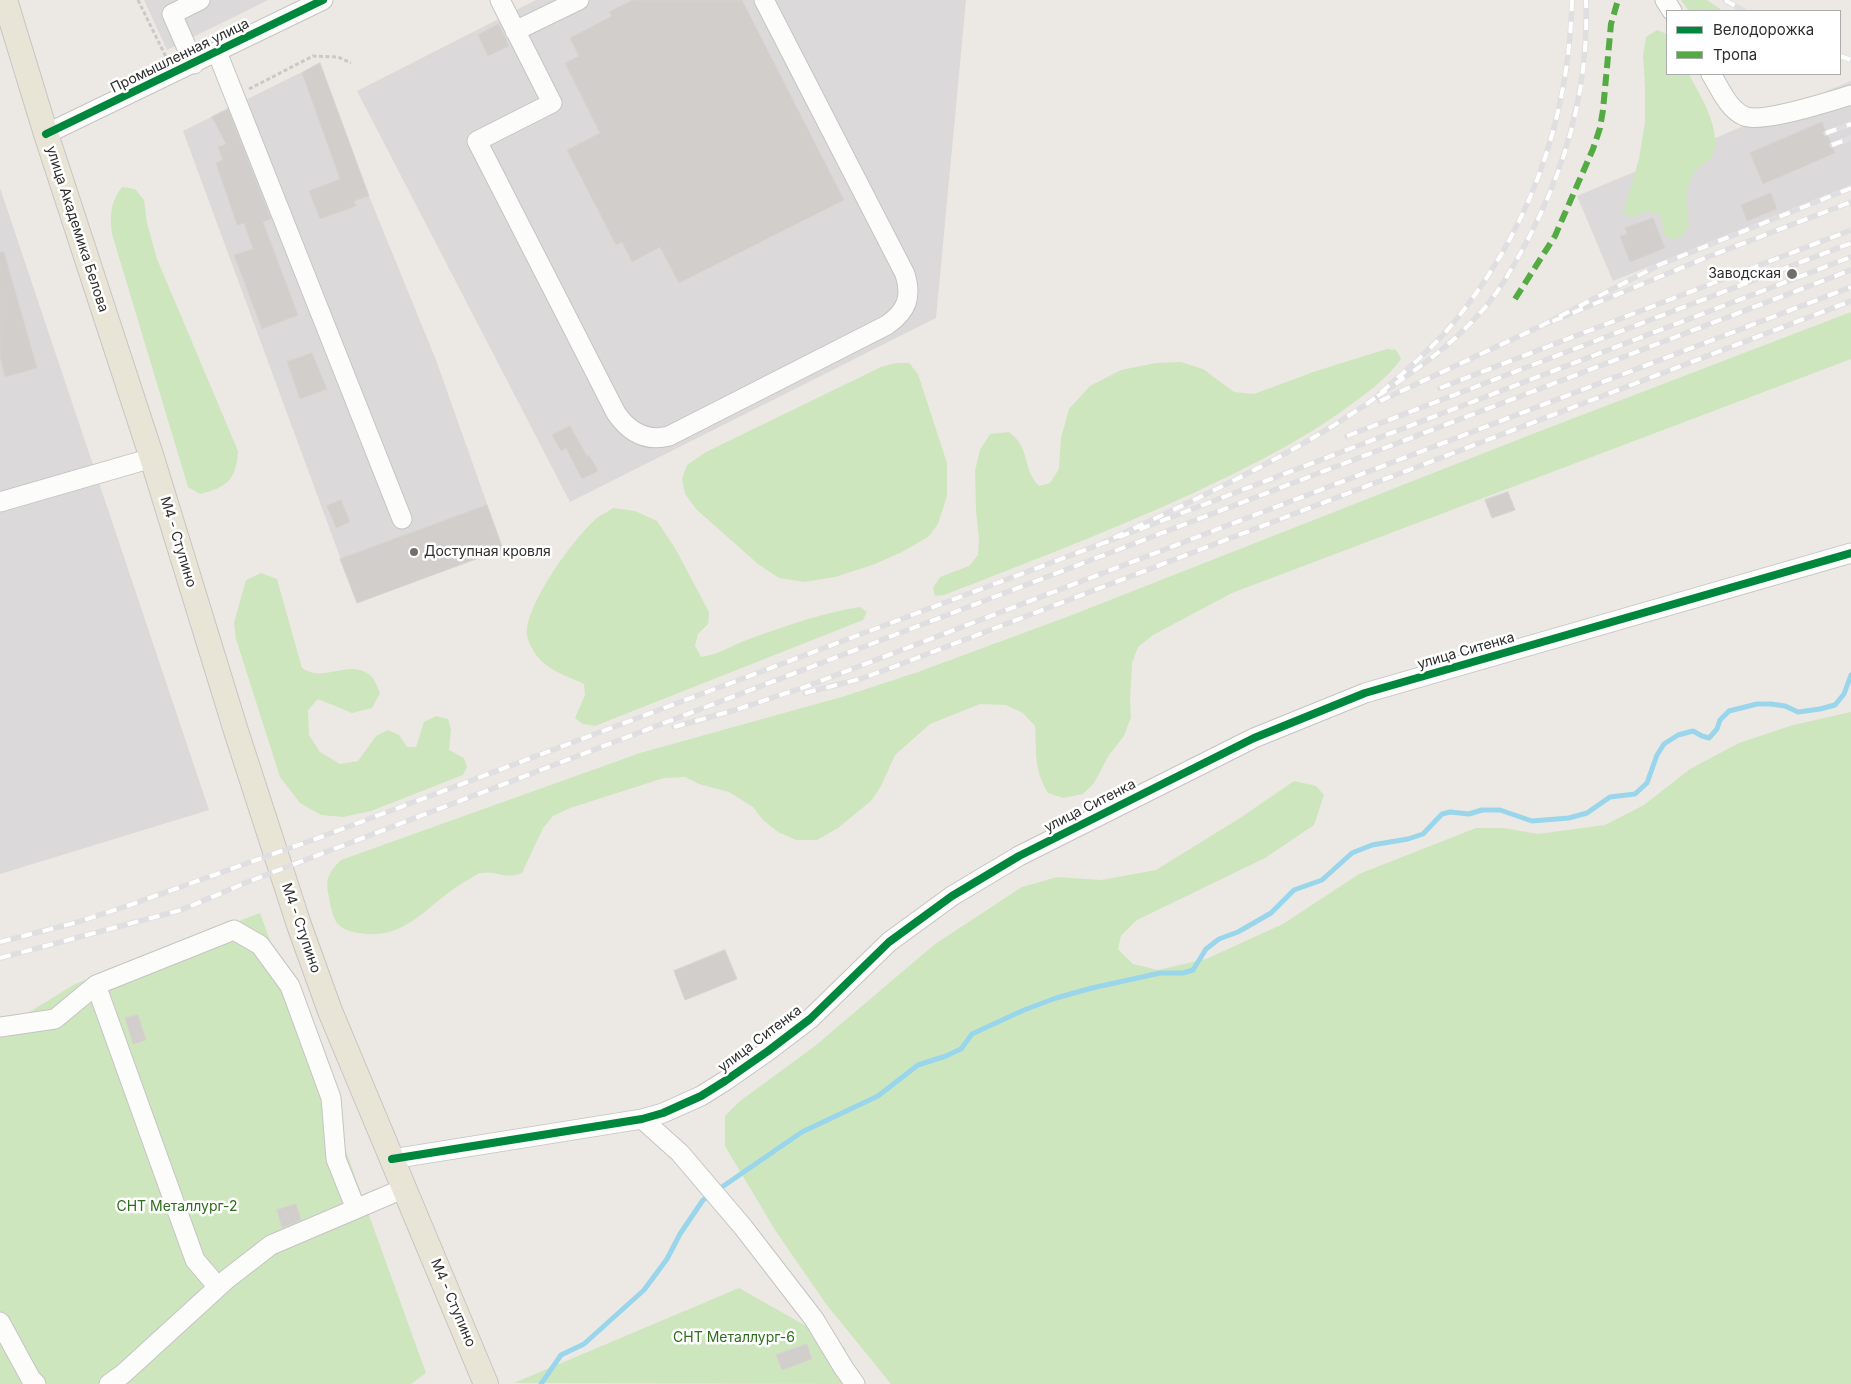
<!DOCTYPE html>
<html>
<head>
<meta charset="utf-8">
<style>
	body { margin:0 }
	#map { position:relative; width:1851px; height:1384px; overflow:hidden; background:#ece8e4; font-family:Inter,sans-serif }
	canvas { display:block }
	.legend { position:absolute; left:1666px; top:10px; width:175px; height:65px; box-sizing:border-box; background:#fff; border:1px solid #ababab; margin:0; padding:6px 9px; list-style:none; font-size:15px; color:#2e2e2e }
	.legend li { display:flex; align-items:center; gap:10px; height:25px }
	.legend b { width:25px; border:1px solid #ababab }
</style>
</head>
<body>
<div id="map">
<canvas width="1851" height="1384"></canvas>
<ul class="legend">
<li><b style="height:6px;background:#00873e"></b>Велодорожка</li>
<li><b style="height:6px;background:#54ab44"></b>Тропа</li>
</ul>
</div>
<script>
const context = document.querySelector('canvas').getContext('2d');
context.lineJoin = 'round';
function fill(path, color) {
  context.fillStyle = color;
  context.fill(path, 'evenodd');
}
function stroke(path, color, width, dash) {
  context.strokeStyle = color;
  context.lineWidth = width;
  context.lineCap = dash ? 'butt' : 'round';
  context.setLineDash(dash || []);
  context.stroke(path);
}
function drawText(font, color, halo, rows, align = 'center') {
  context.font = font + ' Inter,sans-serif';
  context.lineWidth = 5;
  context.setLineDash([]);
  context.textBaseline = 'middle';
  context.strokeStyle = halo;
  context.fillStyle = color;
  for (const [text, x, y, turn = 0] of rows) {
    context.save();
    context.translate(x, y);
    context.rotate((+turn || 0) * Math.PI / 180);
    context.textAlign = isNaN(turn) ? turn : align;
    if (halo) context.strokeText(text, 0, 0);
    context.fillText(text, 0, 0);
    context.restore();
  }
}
const industrial = new Path2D(`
	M144,0h124l-101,50z
	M536,0h430l-30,318 -366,184 -213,-411z
	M320,63l49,133 67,164 67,189 -146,54 -174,-472z
	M1851,81v104l-238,96 -36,-85z
	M0,188l209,622 -209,64z`);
const green = new Path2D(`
	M1681,0h26l16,11h-34z
	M1657,30l10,4v40h22c11,22 28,47 26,72 -2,16 -14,17 -21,27 -11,16 -7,35 -5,53l-8,12 -10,1 -7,-5 -4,-20 -12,-3 -16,6 -8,-2 1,-9 14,-47 6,-37v-36l-2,-30 3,-19z
	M122,187l13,2 9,11 3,23 10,36 81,192c-1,27 -11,37 -38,43l-12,-7 -76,-253c-2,-19 -2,-31 10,-47z
	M1851,312v47l-619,234 -79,42 -15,12 -6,16 -2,38 1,16 -7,19 -15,19 -15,28 -11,11 -20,4 -15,-5c-15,-25 -11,-40 -13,-67l-12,-13 -17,-8 -26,-1 -50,20 -35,31 -14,31 -10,15 -33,27 -21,12h-21l-18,-8 -15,-12 -10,-13 -24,-15 -30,-8 -14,-7 -21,1 -94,30 -17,8 -10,12 -21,45c-18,7 -25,-3 -41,0 -4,0 -9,5 -13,7 -38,20 -60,62 -109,53 -24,-4 -26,-13 -30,-36 -4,-18 -1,-24 12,-37l299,-107 205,-57 73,-24 154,-57 463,-182z
	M1387,349l9,1 5,9c-15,21 -38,37 -59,52 -36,26 -75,46 -115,66 -92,45 -188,81 -283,118l-9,1 -2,-8 7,-11 29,-11 9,-11 1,-16 -3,-28 -1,-40 5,-21 10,-16 19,-2c22,16 13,37 30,54l11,-3 9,-14 2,-31 8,-29 21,-23 31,-16 35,-7 25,-1 22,7 31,23 20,2 62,-23z
	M896,363h13l9,11 29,89v33l-9,28 -10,13 -26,15 -27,12 -40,13 -30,5 -26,-4 -21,-14 -61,-54 -12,-16 -3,-15 5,-14 19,-13 175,-85z
	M613,508l22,3 22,10 18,27 34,64 -1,12 -10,10 -3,12 6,11c16,-2 28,-10 43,-16 38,-14 77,-28 116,-34l7,5 -4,8 -268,106 -12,-2 -8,-6 10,-23 -1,-11c-19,-9 -42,-15 -52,-36 -2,-3 -5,-10 -5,-14 -2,-29 48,-98 70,-116 5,-4 11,-6 16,-10z
	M261,573l16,6 25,89c22,16 45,-10 68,7 5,4 8,13 10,18l-8,15 -20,5 -34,-14 -10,11 1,25 11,17 20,12 18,-3 18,-25 12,-6 11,5 8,12h9l8,-25 12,-6 12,3 3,10 -2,21 15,8 3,9 -4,8 -92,36 -28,6 -22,-2 -21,-12 -20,-26 -44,-138 -2,-16 12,-43z
	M1851,712v672h-960l-65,-80 -51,-74 -50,-84v-30l15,-15 75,-55 120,-102 87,-57 35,-10 44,3 55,-10 84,-52 54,-37 22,5 8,9 -10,30 -49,33 -128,62 -16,16 -3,13 15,15 25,6 48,-11 77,-35 76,-50 117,-46h27l35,6 67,-9 39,-20 46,-36 49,-26 54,-18z
	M260,913l166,460 -15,11h-411v-354l75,-46z
	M739,1288l106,60 9,36 -340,-1z`);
const stream = new Path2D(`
	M541,1384l20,-29 23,-11 60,-54 23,-31 13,-25 23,-34 99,-68 76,-36 40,-31 28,-9 15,-7 11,-15 52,-24 32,-12 36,-10 68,-15h23l10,-3 13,-21 13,-10 19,-7 33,-19 23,-23 28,-10 30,-27 20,-8 36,-6 15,-5 19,-20 8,-2 19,2 13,-4h18l32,11 37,-3 18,-5 23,-16 25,-3 12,-11 10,-28 7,-11 14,-9 15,-4 9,5 7,2 8,-9 3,-9 9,-9 28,-7h14l14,2 13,6 22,-3 15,-4 9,-11 7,-19`);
const building = new Path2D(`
	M633,0h109l102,200 -165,83 -19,-36 -28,15 -10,-20 -6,3 -49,-95 33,-17 -35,-70 14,-7 -9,-18 42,-22 -3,-4z
	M499,24l10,22 -21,10 -10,-21z
	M320,63l49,133 -15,5 2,5 -36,13 -11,-28 31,-12 -38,-106z
	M228,109l43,110 -8,3 35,93 -36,14 -28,-74 19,-6 -9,-26 -7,2 -21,-62 7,-3 -5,-13 8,-3 -14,-27z
	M1822,122l13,31 -72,31 -13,-31z
	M1771,193l6,16 -30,12 -6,-16z
	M1653,218l12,30 -35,14 -10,-26 7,-2 -2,-6z
	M0,252h4l33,116 -32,9 -5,-20z
	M312,353l15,36 -27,10 -13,-37z
	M570,426l17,30 2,-1 9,16 -16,8 -16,-31 -5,3 -9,-16z
	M1508,492l7,18 -23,8 -7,-18z
	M341,500l9,22 -14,6 -9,-22z
	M487,505l16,44 -146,54 -17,-44z
	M725,950l12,29 -52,21 -11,-29z
	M138,1015l8,25 -13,4 -8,-26z
	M296,1204l5,16 -19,8 -5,-18z
	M807,1344l5,15 -30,11 -6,-15z`);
const path = new Path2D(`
	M138,0l28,57
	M249,89l64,-33 25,1 13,6`);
const minor = new Path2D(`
	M500,0l52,103 -75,38 139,272c13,19 30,29 53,23l218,-111c20,-14 25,-28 18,-51l-141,-274
	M1665,0l7,11
	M515,31l64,-31
	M217,52l185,467
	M194,64l-22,-50 28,-14
	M1711,74c9,14 17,35 33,42 17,8 87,-15 107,-21
	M46,134l277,-134
	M0,502l152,-44
	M96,985l99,275 23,27
	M0,1027l55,-8 41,-34 138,-55 26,15 30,41 41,112 5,61 20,50
	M642,1119l38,34 63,74 71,92 29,48 12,17
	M392,1159l250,-40 21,-6 38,-17 24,-15 43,-30 42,-32 79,-77 63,-46 67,-40 235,-118 111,-45 486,-140
	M0,1322l31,57 5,5
	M109,1384l14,-10 104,-95 44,-34 134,-57`);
const major = new Path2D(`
	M5,0l41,134 106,324 84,273 63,194 31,86 156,373`);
const rail = new Path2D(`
	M1572,0c-3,122 -44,234 -122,327 -22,26 -50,48 -75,71 38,-26 75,-51 106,-86 18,-20 32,-45 45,-69 41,-77 63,-156 60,-243
	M1725,0l19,11
	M1840,56l11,4
	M1826,133l25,-9
	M1832,145l19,-7
	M1851,188l-192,77 -118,61 169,-70 141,-54
	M1440,388l411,-158
	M1375,398c-85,60 -180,101 -274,146l750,-287
	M1380,401l161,-75
	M1347,436l504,-193
	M805,693l55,-14 28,-10 963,-368
	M674,727l61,-17 70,-23 1046,-400
	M0,942l78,-20 49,-16 191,-68 783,-294
	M0,958l181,-48 69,-29 1601,-611`);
const quiet = new Path2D(`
	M1515,299l40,-63 38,-87 7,-21 3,-18 8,-86 7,-24`);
const cycleway = new Path2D(`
	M46,134l277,-134
	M392,1159l250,-40 21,-6 38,-17 24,-15 43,-30 42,-32 79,-77 63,-46 67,-40 235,-118 111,-45 486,-140`);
const markers = [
	[1792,274,6,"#706f6e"],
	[414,552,5,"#706f6e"]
];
const streetNames = [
	["Промышленная улица",180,56,-26],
	["улица Академика Белова",77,229,72],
	["М4 - Ступино",178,542,73],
	["улица Ситенка",1466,651,-16],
	["улица Ситенка",1090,806,-27],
	["М4 - Ступино",301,928,71],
	["улица Ситенка",760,1039,-37],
	["М4 - Ступино",453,1303,67]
];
const poiNames = [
	["Заводская",1781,274],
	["Доступная кровля",424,552,"left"]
];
const parkNames = [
	["СНТ Металлург-2",177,1207],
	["СНТ Металлург-6",734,1338]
];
fill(industrial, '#dcd9db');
fill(green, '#cee6be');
stroke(stream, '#99d6ec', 5);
fill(building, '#d1cecb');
stroke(building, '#d7d4d0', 1);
stroke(minor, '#c5c4c5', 21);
stroke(major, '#c6c5c4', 26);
stroke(path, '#c9c9c8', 3, [4, 2.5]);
stroke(minor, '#fcfcfb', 19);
stroke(major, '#e8e4d6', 24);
stroke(rail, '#dfdfe1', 5.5);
stroke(rail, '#fff', 4, [11]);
stroke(quiet, '#54ab44', 6, [12, 6]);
stroke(cycleway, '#00873e', 8);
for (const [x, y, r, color] of markers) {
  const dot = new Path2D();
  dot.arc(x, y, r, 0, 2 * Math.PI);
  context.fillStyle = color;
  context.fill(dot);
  stroke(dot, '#fff', 2);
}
drawText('14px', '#2e2e2e', '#fff', streetNames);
drawText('14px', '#2e2e2e', '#fff', poiNames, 'right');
drawText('14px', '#2c6e1b', '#fff', parkNames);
</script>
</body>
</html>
